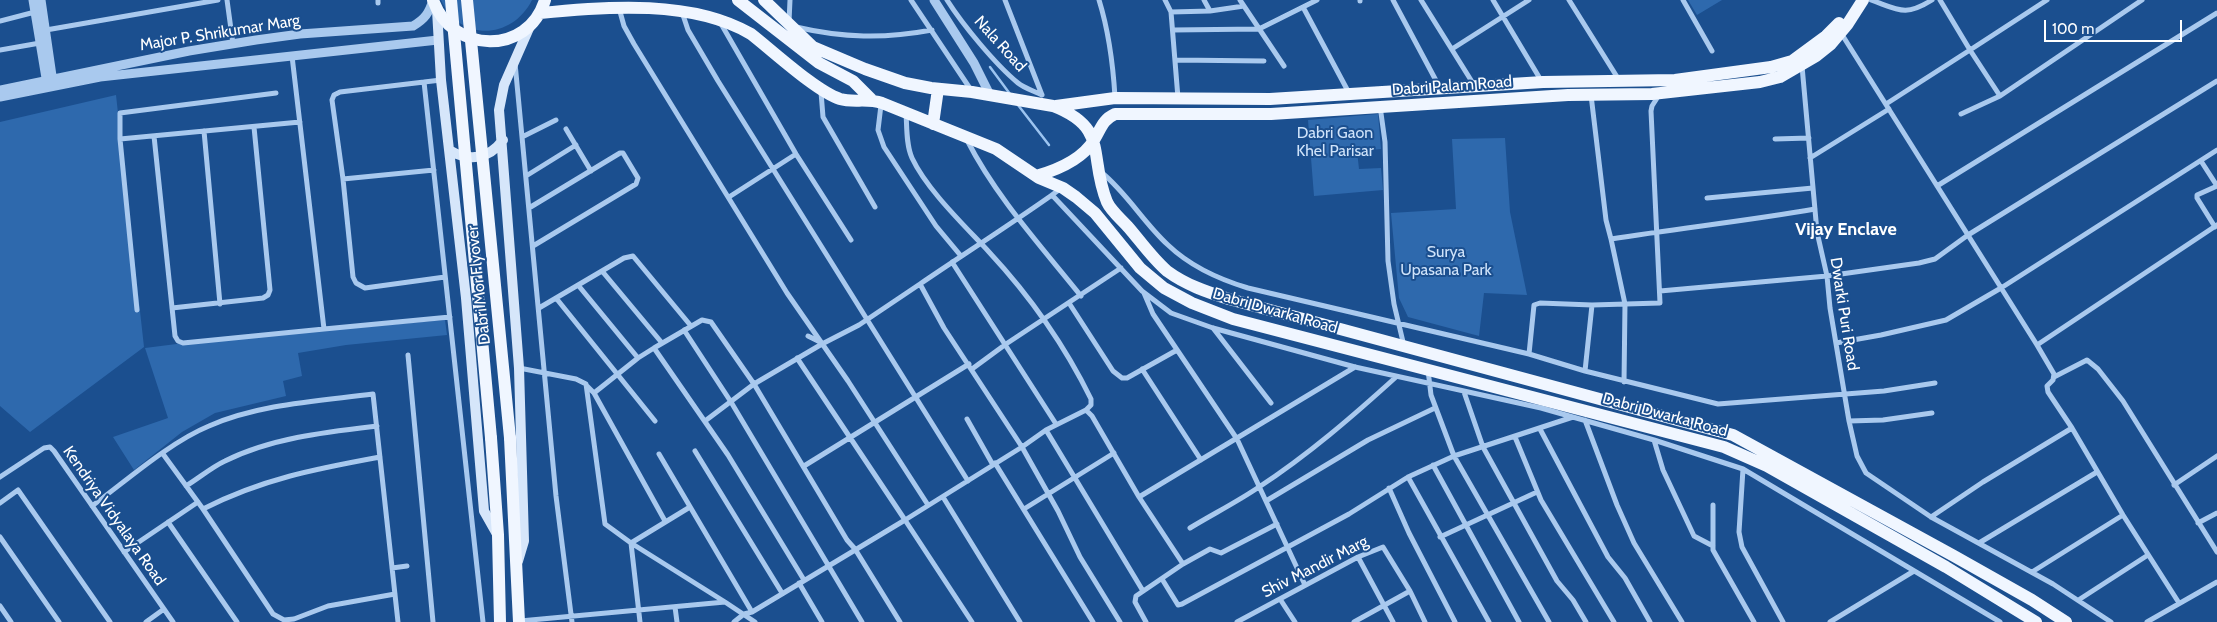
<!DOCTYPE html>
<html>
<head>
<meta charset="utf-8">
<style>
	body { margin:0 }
	#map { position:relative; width:2217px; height:622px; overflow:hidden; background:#1b4f8f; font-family:Cabin,sans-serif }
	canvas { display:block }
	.scale { position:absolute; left:2044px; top:20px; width:138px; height:22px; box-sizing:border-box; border:2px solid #fff; border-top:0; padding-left:6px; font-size:15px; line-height:18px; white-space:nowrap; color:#fff; -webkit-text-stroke:4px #1b4f8f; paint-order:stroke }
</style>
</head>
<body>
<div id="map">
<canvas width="2217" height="622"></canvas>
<div class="scale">100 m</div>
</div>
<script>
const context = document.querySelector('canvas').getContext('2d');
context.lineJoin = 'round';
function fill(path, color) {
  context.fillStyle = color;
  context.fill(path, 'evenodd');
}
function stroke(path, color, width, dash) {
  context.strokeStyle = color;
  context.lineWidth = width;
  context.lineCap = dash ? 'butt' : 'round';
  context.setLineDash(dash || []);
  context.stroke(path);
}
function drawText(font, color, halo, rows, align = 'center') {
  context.font = font + ' Cabin,sans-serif';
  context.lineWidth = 4;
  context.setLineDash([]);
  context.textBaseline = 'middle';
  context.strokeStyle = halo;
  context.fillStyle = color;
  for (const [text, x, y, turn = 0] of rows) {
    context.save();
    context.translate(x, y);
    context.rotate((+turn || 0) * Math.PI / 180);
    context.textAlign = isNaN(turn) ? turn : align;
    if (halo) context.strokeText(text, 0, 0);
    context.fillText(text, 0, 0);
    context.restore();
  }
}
const green = new Path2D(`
	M441,0h91c-20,40 -72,42 -91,0z
	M1688,0h34l-25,15z
	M116,95l28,252 -114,85 -30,-26v-284z
	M1378,114l3,35 -24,2 2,18 22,-1 2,22 -69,6 -6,-76z
	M1505,138l5,74 17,83 -43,-2 -5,43 -71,-19 -9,-19 -8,-85 65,-4 -4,-70z
	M445,320l2,15 -101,10 -48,8 4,23 -19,5 3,15 -71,17 -33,19 -48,38 -21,-33 55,-19 -23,-70 55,-7z`);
const stream = new Path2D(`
	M990,67l20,27
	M1018,105l31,40`);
const minor = new Path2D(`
	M227,0l6,44
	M378,0v3
	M911,0l60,90
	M947,0c15,24 49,65 71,83 6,5 16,8 24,12
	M1005,0l37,95
	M1099,0c10,32 14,64 16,97
	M1165,0l6,12 7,86
	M1204,0l6,11
	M1240,0l44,66
	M1360,0v1
	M1393,0l47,88
	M1421,0l53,85
	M1493,0l49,82
	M1569,0l50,80
	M1683,0l29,51
	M1871,0c28,10 34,17 61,0
	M1940,0l30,50 77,-50
	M1303,7l46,86
	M619,8l5,18 10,18 153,249 61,88 80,124
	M682,12l6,18 30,51 250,400
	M1171,12l39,-1 34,-5
	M0,21l35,-9
	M720,22l76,132 55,86
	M789,22l1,-22
	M796,27c47,11 88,12 136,3
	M46,30l172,-30
	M1173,30l86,-1 58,-29
	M1841,33l196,312 180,-120
	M1452,49l77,-49
	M0,50l40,-7
	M1176,60l88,1
	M515,63l41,433 16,126
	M1802,66l15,166 10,44 3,32 19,113 8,35 9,17 65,44 122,67 58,38
	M441,80l-101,12 -6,3 -2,5 11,79 10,98 3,6 9,5 80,-11
	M424,82l59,540
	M821,92l2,25 52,90
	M1591,95l15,125 5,19c68,-11 136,-18 204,-30
	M1886,104l84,-54 30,46
	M881,105l-3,25 6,17 52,79 25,30
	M1380,106l5,36 3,119 6,43 10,42
	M906,113c1,14 0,32 6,45 15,32 53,68 77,94 40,43 76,94 102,147v6l-5,5 -40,20
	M1961,114l39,-18 142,-96
	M566,129l25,42
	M204,131l16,173
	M154,136l21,200 3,5 5,2 141,-14 -32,-273
	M524,136l32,-16
	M120,139l180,-17
	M1775,139l34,-1
	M967,140c29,57 74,106 114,156
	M1810,158l79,-49
	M2201,161l16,25
	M1101,172c26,21 42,50 67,73 23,22 50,34 80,43l281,66 56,17 7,-66 68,-2 -9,-192 1,-5 7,-11
	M526,176l50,-31
	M343,179l91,-9
	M1937,186l280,-173
	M1060,189l-8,6 90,96 29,22 42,15 142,39 186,41 113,32 89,29 257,153
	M1052,195c-44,31 -88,59 -132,89l24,44 78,119 24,-17 97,161
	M729,197l67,-43
	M1707,198l106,-10
	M529,208l91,-55h3l15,25 -2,6 -103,62
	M2215,227l-18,-29v-3l20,-9
	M1611,239l14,65 -1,78
	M952,262l104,162
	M602,271l60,72
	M578,285l60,73
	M1660,291l167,-15 92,-13 16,-4 33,-24 249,-154
	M1144,293l9,21 84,125 68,146
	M556,298l99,123
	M1069,303l44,68 9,7h5l50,-28
	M172,308l91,-10 5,-3 2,-5 -16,-163
	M539,308l85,-50 9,-2 58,70
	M137,310l-17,-171v-26l156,-20
	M1213,328l58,75
	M324,329l126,-12
	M684,330l47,72 131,220
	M808,336l14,7
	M1836,343l45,-8 65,-15 55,-32 216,-138
	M2037,345l17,29 -1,6 -6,6 1,6 24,36 51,87 56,88
	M1529,354l5,-49 6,-2 52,2
	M408,355l25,267
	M797,358l108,162 117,-73 36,64 22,46 40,65
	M519,368l57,11 10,5 19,140 26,19 94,59
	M972,369l34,-25 115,-76
	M1142,369l59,91
	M1428,370l3,25 23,61 95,166
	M1585,371l133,33 166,-13 51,-8
	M2054,377l33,-17 11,9 25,32 94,151
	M586,385l8,8 71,128
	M1464,392l19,55 74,134 16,19 13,22
	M594,393l44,-35 16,-10
	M1086,410l6,6 47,81 216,-130
	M967,419l26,46
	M1585,420l32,85 17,38 48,79
	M705,421l49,-37 68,-40 37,-19 61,-41
	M1849,421l34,-1 49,-7
	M1540,429l68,128 17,21 25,44
	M1515,437l26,63 73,122
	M1654,440l9,30 31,66 19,10
	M695,451l87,142
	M163,454l40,55
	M659,454l93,158
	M380,457c-65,12 -118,22 -177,52l70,105 11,6 10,-1 34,-13 67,-12
	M995,463l98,159
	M1433,465l86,157
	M804,466l165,-102
	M1743,469l-4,63 3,15 41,75
	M0,477l44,-29 6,-1 4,4 119,171
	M1408,477l81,145
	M2174,485l43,-29
	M186,486c13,-8 26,-19 39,-25 46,-23 101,-29 152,-35
	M1389,488l20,45 46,89
	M943,497l77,125
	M1139,497l44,67
	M1266,501l102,-61 67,-32
	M0,503l18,-13 92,132
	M1713,505v45l41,72
	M92,506c34,-25 78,-64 117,-80 50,-22 110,-25 164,-32l25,228
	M1024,509l90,-56
	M1931,517l52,-35 89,-54
	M168,522l69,100
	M2198,523l19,-10
	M1190,528c23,-14 47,-26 69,-41 49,-32 94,-71 137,-110
	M0,537l59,85
	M1440,537l97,-45
	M1979,543l118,-71
	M124,552l74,-50
	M1358,557l35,65
	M392,568l15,-2
	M2032,572l91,-57
	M1162,579l16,26 4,-1 167,-90 59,-37 46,-21 119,-39
	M804,580l-76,-125 -74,-107 48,-28 9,2 43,62 93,156 8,9 45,73
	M799,583l23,39
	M1280,599l15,23
	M2080,599l68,-44
	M0,606l11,16
	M675,607l2,15
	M520,621l205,-19 30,20
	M146,622l18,-13
	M640,622l-9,-79 59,-36
	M734,622l10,-8 8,-2 153,-92 67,102
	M1146,622l-11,-20 1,-6 47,-32 27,-15 11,4 56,-29
	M1237,622l121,-65 25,-10 27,44 15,31
	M1354,622l56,-31
	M1830,622l84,-51
	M2147,622l70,-40`);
const tertiary = new Path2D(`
	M33,0l14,84
	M41,0l11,76
	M934,0l40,63 16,32
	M0,90l189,-39 67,-11 44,-6 113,-8c12,-7 16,-13 20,-26
	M0,97l100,-20 338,-37`);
const secondary = new Path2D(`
	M437,10l4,70 25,218 18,213 13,23
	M449,150c20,12 40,9 54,-10
	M518,561l6,-20 -5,-173 -20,-258 5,-25 26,-59`);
const primary = new Path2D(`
	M433,0c19,54 95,56 112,0
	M738,0l81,63 34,18 18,18
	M764,0l49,47 52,22 40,14 26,5 41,4 81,14c57,22 35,50 54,96 4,9 15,18 22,26 12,14 24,31 38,43 19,14 40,21 62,28l504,136 221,121 78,44 34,22
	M540,13c68,-7 153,-13 211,21 23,18 65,57 89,65 13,4 27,-1 42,4l114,46 43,29 24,10 13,9 19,16 45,55 24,20 28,15 41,16 491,128 43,19 179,101 90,55
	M1056,106l59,-8 155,1 273,-17 132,-2 96,-13 21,-6 34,-25 13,-13
	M933,124l5,-35
	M1036,176c21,-6 46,-16 58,-36 7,-11 8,-20 21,-26h156l297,-19 84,-1 108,-12 20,-5 36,-21 15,-12 16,-19 16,-25
	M491,438l7,97 2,87
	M510,438l9,184`);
const primaryBridge = new Path2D(`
	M451,0l40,438
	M467,0l43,438`);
const streetNames = [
	["Major P. Shrikumar Marg",220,33,-9],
	["Nala Road",1000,44,48],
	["Dabri Palam Road",1452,86,-4],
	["Dabri Mor Flyover",479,285,-96],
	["Dabri Dwarka Road",1275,311,16],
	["Dwarki Puri Road",1844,314,81],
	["Dabri Dwarka Road",1665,415,15],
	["Kendriya Vidyalaya Road",114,516,55],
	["Shiv Mandir Marg",1315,567,-27]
];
const parkNames = [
	["Dabri Gaon",1335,133],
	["Khel Parisar",1335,151],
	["Surya",1446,252],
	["Upasana Park",1446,270]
];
const neighbourhoodNames = [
	["Vijay Enclave",1846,230]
];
fill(green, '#2e69ad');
stroke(stream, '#9cc4f0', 2.5);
stroke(minor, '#a9c9ee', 5);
stroke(tertiary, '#a9c9ee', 9);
stroke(secondary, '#d6e6fa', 10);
stroke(primary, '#f0f6ff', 12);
stroke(primaryBridge, '#f0f6ff', 12);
drawText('16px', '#fff', '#1b4f8f', streetNames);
drawText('16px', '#cfe3fa', '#1b4f8f', parkNames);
drawText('bold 18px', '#fff', '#1b4f8f', neighbourhoodNames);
</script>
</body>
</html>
